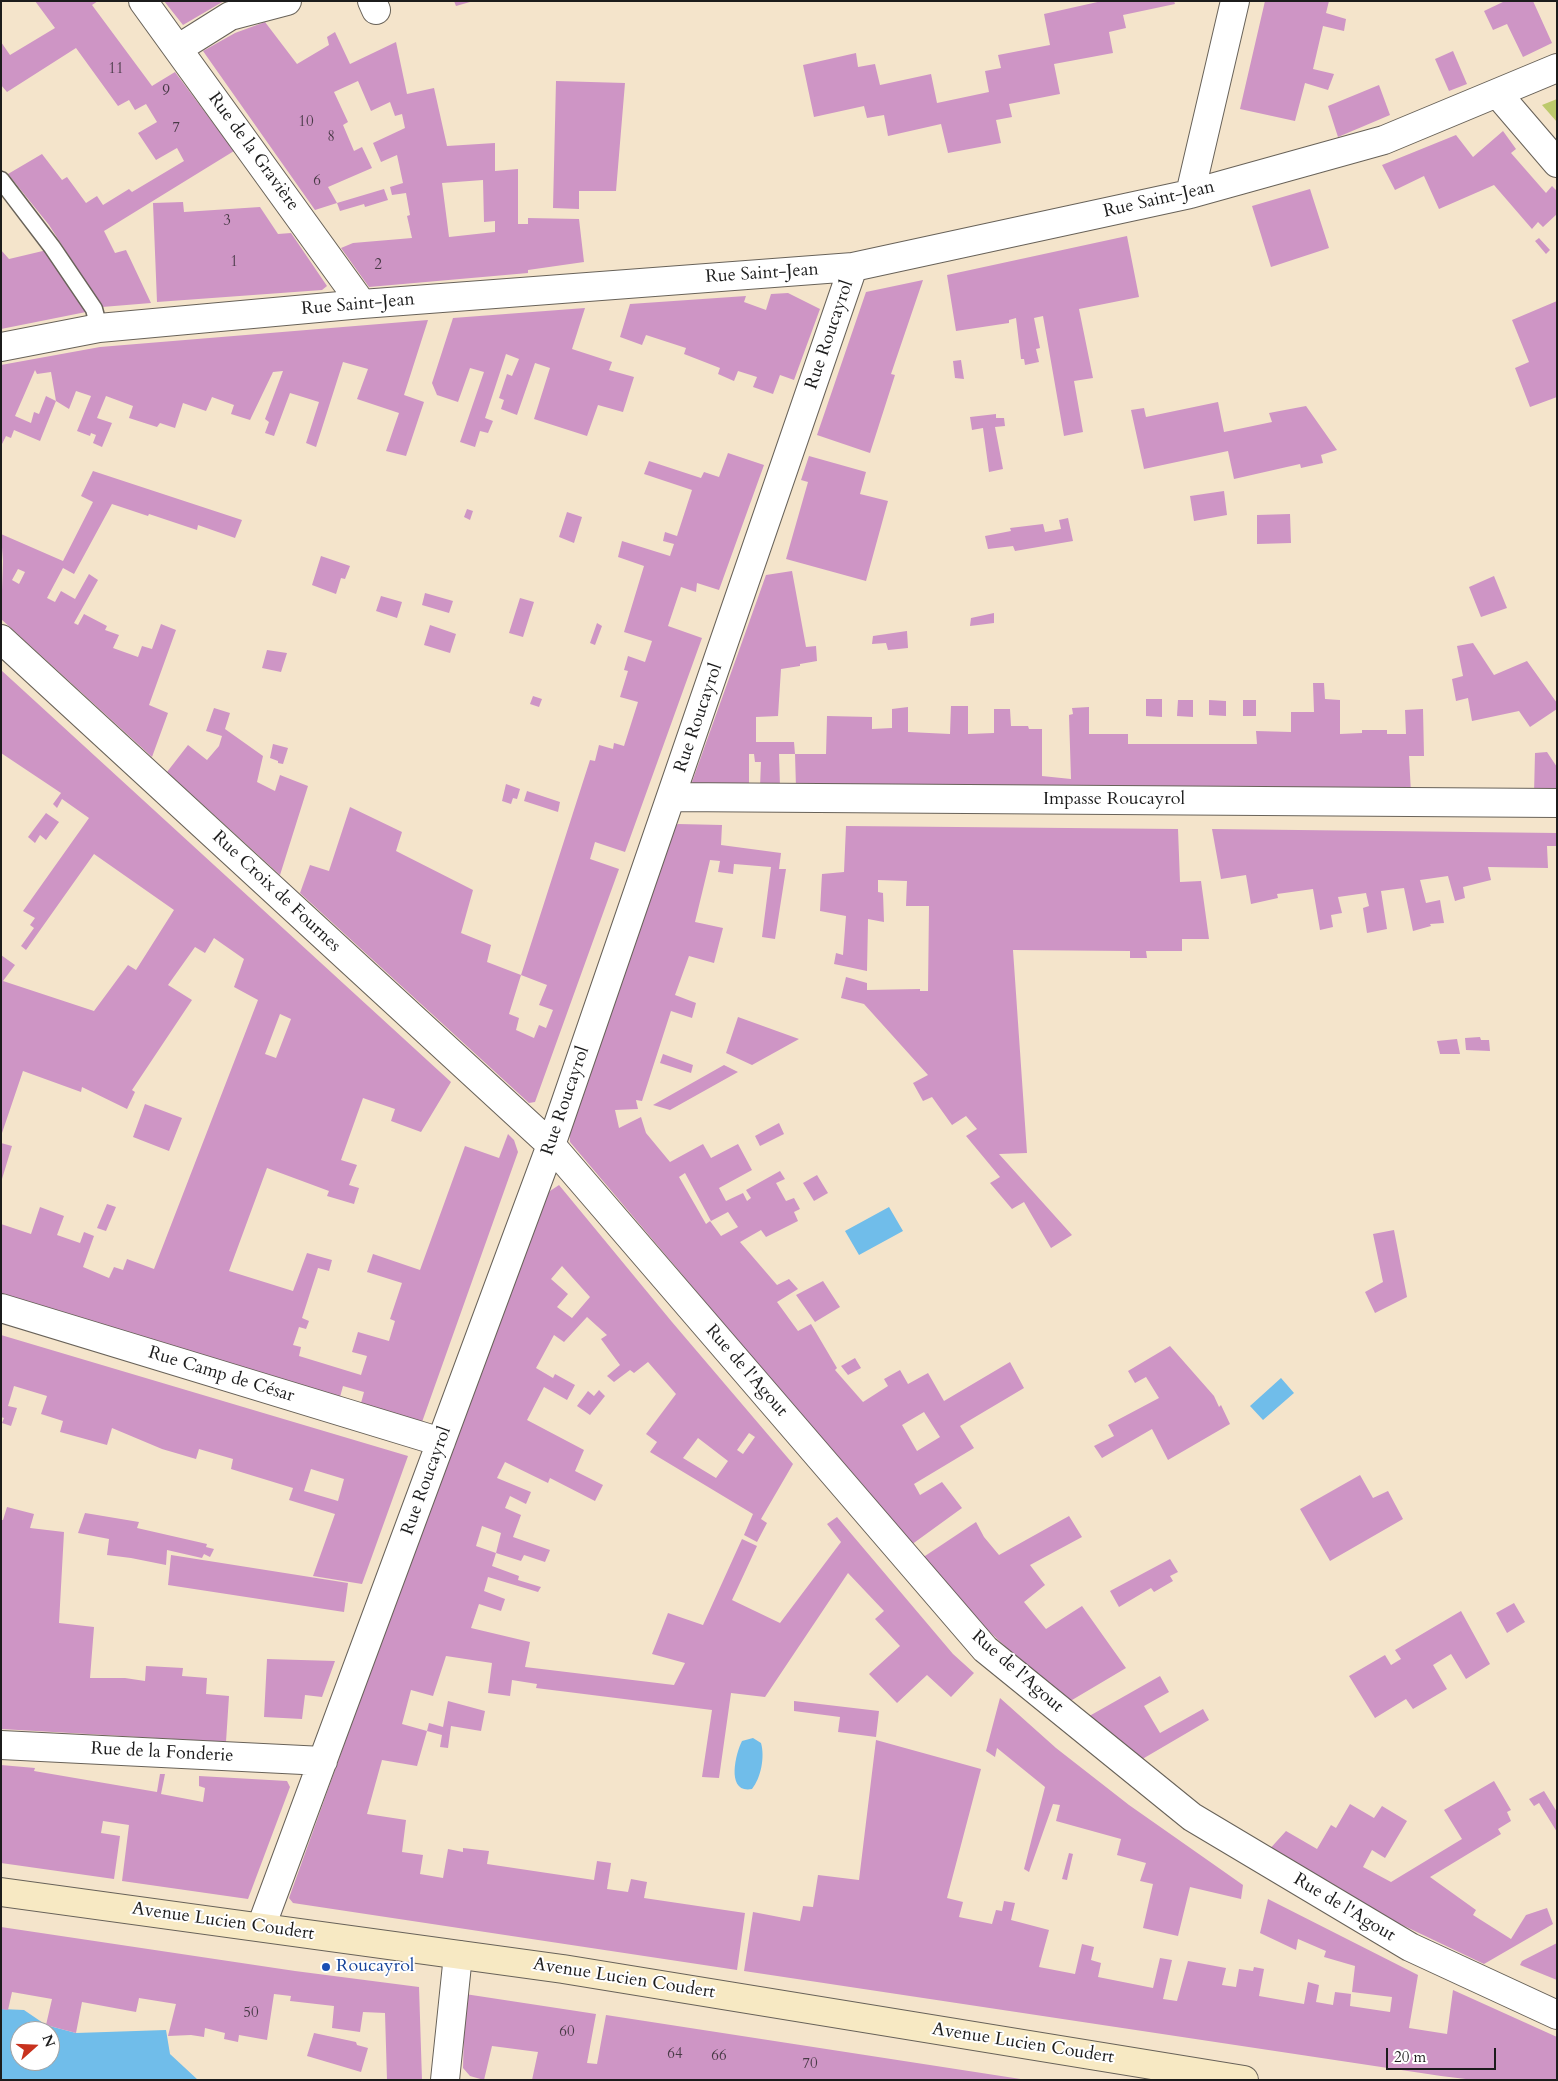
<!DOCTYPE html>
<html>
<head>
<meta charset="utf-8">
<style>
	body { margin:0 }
	#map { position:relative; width:1558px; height:2081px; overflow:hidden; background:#f4e4cb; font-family:Cardo,serif }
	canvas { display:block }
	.frame { position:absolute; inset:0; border:2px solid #1c1c1c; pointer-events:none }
	.north { position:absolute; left:10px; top:2021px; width:50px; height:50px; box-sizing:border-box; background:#fff; border:1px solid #a4a4a4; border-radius:50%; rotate:70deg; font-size:14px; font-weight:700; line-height:20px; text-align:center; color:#1c1c1c }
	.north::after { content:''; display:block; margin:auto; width:18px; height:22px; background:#c8321e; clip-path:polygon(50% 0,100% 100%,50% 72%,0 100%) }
	.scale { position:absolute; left:1386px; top:2048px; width:110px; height:22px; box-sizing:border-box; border:2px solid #1c1c1c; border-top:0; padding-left:6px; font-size:15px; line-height:18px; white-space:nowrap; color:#1c1c1c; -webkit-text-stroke:4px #fff; paint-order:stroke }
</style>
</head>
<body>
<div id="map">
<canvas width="1558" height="2081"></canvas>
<div class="frame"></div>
<div class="north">N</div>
<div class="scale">20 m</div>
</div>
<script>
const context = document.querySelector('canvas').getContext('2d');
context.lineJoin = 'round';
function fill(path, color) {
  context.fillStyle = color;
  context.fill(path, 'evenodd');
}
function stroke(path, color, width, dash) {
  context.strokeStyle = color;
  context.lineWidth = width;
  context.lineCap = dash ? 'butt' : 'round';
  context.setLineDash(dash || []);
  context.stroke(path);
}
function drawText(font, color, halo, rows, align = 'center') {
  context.font = font + ' Cardo,serif';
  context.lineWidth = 4;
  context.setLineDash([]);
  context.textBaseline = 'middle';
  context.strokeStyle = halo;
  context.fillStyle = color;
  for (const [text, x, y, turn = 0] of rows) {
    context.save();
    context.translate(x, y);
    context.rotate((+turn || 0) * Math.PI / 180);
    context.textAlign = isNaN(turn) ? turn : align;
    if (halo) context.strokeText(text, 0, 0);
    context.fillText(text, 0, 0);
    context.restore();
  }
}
const green = new Path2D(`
	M1557,99v23l-15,-17z`);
const water = new Path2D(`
	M889,1207l14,24 -44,24 -14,-24z
	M1281,1378l13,15 -31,27 -13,-14z
	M753,1738l8,5c4,14 0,35 -9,46 -26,5 -17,-34 -10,-48z
	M1,2009l23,1 22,15 30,8 90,-3 4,24 28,26h-197zM20,2031h30v30h-30z`);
const building = new Path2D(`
	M35,1h63l-6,4 60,81 23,-14 59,79 -130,80 11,22 11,-3 25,53 -49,4 -53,-82 -41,-51 34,-20 20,26 5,-3 19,26 11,-7 6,9 26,-16 3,3 52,-31 -7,-13 -21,12 -18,-27 19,-11 -11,-18 -11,6 -6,-10 -11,6 -42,-58 -69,44 -6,-7v-43l9,13 45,-27z
	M164,1h60l-41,24z
	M454,1h16v1l-14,4z
	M1102,1h72l1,3 -52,11 3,13 -17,4 4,21 -59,11 6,30 -51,10 3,13 -16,3 5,23 -53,10 -7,-29 -53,12 -4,-21 -17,3 -3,-12 -50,11 -11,-52 53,-12 2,14 17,-3 5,21 51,-11 6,29 52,-11 -4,-21 16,-3 -3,-13 52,-10 -6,-31z
	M1265,1h64l-3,12 20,6 -2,12 -21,-5 -10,43 21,5 -6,16 -23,-7 -10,38 -55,-12z
	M1505,1h28l19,42 -29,14 -16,-33 -14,6 -9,-19z
	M265,22l32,42 32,-19 -2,-8 8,-5 15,32 46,-22 11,52 27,-6 13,58 48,-3v28l23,-2v55h10v-6l51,1 5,43 -56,8v3l-159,14 -28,-39 12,-5 59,-5 -5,-22 3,-1 -4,-22 -14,2 -2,-8 13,-4 -6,-28 -16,7 -8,-19 32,-15 -3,-14 -7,2 -5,-14 -19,9 -13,-30 -24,11 14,30 -5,3 11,26 8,-4 10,21 -44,19 9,16 -22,7 -112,-159 32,-18zM483,180l1,42 11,-1v11l-46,5 -7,-54z
	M1453,51l14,33 -18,7 -14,-32z
	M556,81l69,2 -9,108h-37v18l-26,-1z
	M1379,85l11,30 -52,22 -10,-31z
	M1503,131l13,18 -5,4 35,40 6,-7 5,5v23l-14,13 -5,-5 -6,7 -38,-44 -55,24 -15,-33 -29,14 -13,-25 74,-30 17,22z
	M384,189l4,11 -23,7 -1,-3 -24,7 -3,-8z
	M1310,189l19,59 -58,19 -19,-61z
	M183,202l1,10 76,-5 18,27 13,-1 36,53 -5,4 -165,12 -4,-99z
	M1127,236l12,61 -60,12 14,69 -19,3 9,51 -19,4 -21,-120 -9,2 6,30 -4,1 3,13 -14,3 -1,-6h-3l-5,-41 -7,2v3l-53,8 -9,-56z
	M1539,238l11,12 -4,4 -11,-13z
	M1,250l8,9 38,-9 39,62 -85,17z
	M923,280l-32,94 4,1 -25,78 -53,-18 49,-143z
	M788,293l32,16 -26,71 -14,-5 -7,19 -20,-7 4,-10 -19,-6 -4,10 -16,-7 2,-6 -36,-14 2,-6 -40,-13 -4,10 -22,-8 10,-33 116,-8 -2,6 22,8 5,-16z
	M1557,301v96l-27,10 -15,-39 14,-6 -17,-42z
	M585,308l-13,41 40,13 -3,8 25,7 -11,35 -25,-7 -11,31 -53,-17 16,-51 -15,-5 -18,52 -16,-6 3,-9 -5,-2 8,-24 5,2 7,-17 -13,-5 -21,64 8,3 -5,12 -8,-2 -5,16 -15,-5 24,-70 -14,-4 -12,34 -21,-7 -5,-12 21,-65z
	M428,320l-24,75 20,7 -18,54 -20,-5 13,-38 -42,-14 11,-30 -25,-7 -27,85 -10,-4 13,-41 -29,-9 -16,43 -9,-3 4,-11 -4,-3 18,-48 -10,1 -23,48 -19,-6 3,-9 -22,-8 -6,14 -23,-8 -8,25 -15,-5 -3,4 -28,-9 4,-12 -27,-10 -9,22 15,5 -10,24 -9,-4 3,-8 -5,-2 -1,3 -13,-5 14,-35 -15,-5 -7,18 -13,-8 -5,-29 -14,2 -2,-4 -20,46 16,7 3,-11 5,2 7,-18 10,5 -16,40 -26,-11 -3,8 -5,-2 -5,10v-81l99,-18z
	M961,360l3,19 -9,-1 -2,-17z
	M1218,402l6,30 48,-10 -3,-9 37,-7 31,44 -16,5 2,8 -22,5 -1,-4 -66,15 -6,-28 -84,18 -13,-59 13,-2 2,9z
	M996,414v4h8l1,8 -10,1 8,42 -14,3 -6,-44 -11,2 -2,-13z
	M728,453l36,12 -45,125 -22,-7 -1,9 -15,-5 -13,39 34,12 -77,214 -30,-10 -5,17 29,10 -84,233 -6,1 -229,-210 10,-28 19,6 21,-64 52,25 -6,19 77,39 -12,43 30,12 -4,17 34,13 -12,39 10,4 -3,12 18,8 5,-13 7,3 7,-18 -14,-5 8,-20 -26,-10 69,-215 5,1 4,-16 14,4 1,-6 10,3 14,-44 -18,-5 8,-26 -4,-1 4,-14 17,6 7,-21 -28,-9 20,-66 -26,-9 4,-16 48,15 4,-12 -11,-3 2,-9 12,4 15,-46 -48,-16 5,-13 52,17 3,-6 15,5z
	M809,456l57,16 -6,22 28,7 -22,80 -80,-22 22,-77 -7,-2z
	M93,471l149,49 -7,18 -37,-13 -1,5 -48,-16 -1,2 -36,-12 -38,70 -11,-6 -16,30 8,4 6,-11 14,8 14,-25 9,6 -24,43 4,2 6,-11 23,12 -2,4 14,5 -6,13 25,9 4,-11 10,3 9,-25 15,6 -27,75 19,8 -16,44 -151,-138 2,-58 -2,-27 62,27 30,-59 -12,-6zM18,569l7,3 -6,12 -7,-4z
	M1224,491l3,24 -33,6 -4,-25z
	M467,509l6,2 -3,9 -6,-3z
	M567,512l15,5 -8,26 -15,-6z
	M1290,514l1,29 -34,1v-29z
	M1068,518l5,23 -58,10 -2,-5 -25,3 -3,-13 26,-5 -1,-3 33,-4 2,8 16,-3 -2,-9z
	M321,556l29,10 -5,13 -4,-1 -5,16 -24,-9z
	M792,571l14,76 10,-1 1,15 -17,3v2l-19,3 -3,47 -22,1v25h38l1,12h31l1,-38 45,1v12l20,-1v-19l16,-2v25l42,2 1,-28h17v28l26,-1v-24h16l1,17h17l1,3h13v47l29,3 -2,-64 4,-1 -1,-6 17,-1v27h39v10h129l-1,-13 35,1v-20h23l-1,-29h11l1,16 15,1v34l22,-1v-3h25v4h19l-1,-24 18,-1 1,47h-15l2,37 -615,-5 -1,-34h-16l1,33h-20l1,-25h-6l-1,-8h-5v33l-55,-1 -2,-4 74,-207z
	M1494,576l13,32 -26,9 -12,-30z
	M425,593l28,8 -4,12 -27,-8z
	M381,596l21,6 -5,16 -21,-7z
	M520,598l14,4 -11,35 -14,-4z
	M994,613v10l-24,3 1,-8z
	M597,623l5,3 -7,19 -5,-2z
	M430,625l26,9 -6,19 -26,-8z
	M907,631l1,17 -20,2 -2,-7 -14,1 1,-8z
	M1473,643l21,32 33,-14 30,42v6l-27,18 -11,-16 -47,10 -4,-23 -12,3 -4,-22 11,-3 -6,-30z
	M267,650l20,3 -6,19 -19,-4z
	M1,670l450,412 -30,50 -30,-11 4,-12 -32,-11 -22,62 16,5 -8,20 10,3 -5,16 -27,-8 2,-5 -62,-23 -38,103 64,20 14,-38 25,7 -3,11 -11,-3 -16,50 7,3 -3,8 -7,-2 -6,18 8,2 -2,9 62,19 6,-19 -15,-4 6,-20 31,9 6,-20 -5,-2 12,-36 -35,-11 6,-18 47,16 45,-124 34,12 9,-24 6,6 4,12 -96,270 -61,-19 3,-11 -21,-6 -3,11 -339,-102v-71l30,10 9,-27 24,9 -7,19 23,8 4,-11 10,4 -11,31 26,11 5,-11 9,3 4,-11 27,10 104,-269 -24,-13 10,-28 -30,-21 -9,15 -10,-6 -27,38 24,15 -60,90 3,2 -8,17 -45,-22 -1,5 -58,-21 -22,65v-181l14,10 -12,16 91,30 34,-46 8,5 38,-60 -80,-56 -68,96 -5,-4 13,-18 -4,-3 5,-7 -12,-7 66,-93 -27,-19 -5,9 -4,-4 8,-11 -60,-40zM280,1014l11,5 -15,39 -11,-4z
	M533,696l9,3 -3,8 -9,-3z
	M1146,699h16v18l-16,-1z
	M1178,700h15v17l-16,-1z
	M1209,700l17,1v15l-17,-1z
	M1243,700h13v16h-13z
	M214,708l16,5 -5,16 38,27 -6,26 18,9 5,-16 28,11 -28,89 -113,-103 21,-27 19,15 12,-14 3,-10 -16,-5z
	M273,744l15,4 -5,16 -5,-1v-2l-8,-3z
	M1547,752l10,15v28l-23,-1 1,-41z
	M506,784l14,5 -3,10 -4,-1 -2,6 -9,-3z
	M527,791l33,11 -2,10 -34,-11z
	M46,813l13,9 -13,18 -6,-5 -5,8 -7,-6z
	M678,824l44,1 -1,20 60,8 -2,16h7l-11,70 -13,-2 9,-70 -37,-3 -1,10 -15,-2 2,-11 -10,-1 -15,62 28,6 -9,35 -25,-7 -14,39 21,8 -4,15 -21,-7 -29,90 -6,-1 2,9 -23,1 4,18 22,-11 5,16 24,29 33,-18 8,14 27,-14 14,26 -33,18 7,13 17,-8 4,8 4,-3 -5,-8 34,-19 5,8 -9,4 10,18 8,-3 6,11 -6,3 4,9 -32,16 -5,-7 -21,12 37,43 12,-6 9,10 -21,13 21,29 13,-7 26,44 -2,2 28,32 25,-16 -4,-7 16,-9 8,14 20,-11 16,28 66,-39 14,26 -64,38 14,22 -60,36 6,11 22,-13 20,26 -51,37 -341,-403 -1,-18 106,-298zM685,1173l26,48 17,-9 10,15 -17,9 -11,-15 -4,3 -27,-47zM924,1412l16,25 -23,14 -15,-26z
	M846,826l332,3 2,53 21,-1 8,58h-27v12h-36l1,7h-17v-7l-117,-1 14,203 -28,1 73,81 -21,13 -27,-46 -12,7 -22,-26 10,-6 -34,-41 11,-7 -11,-13 -14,9 -20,-28 -9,4 -10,-18 15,-8 -64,-71 -23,-6 5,-21 21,6v7l53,-1v2h8l1,-85h-23l1,-25 -29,-1v12l5,1 1,29 -16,-3 -1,52 -33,-7 2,-11 7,2 3,-39 -26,-5 2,-37 22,-2z
	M1212,829l345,4v13h-10l1,22 -60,-1 3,13 -28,7 2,11 -10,3 -7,-25 -28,4 6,23 14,-3 4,23 -14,1 1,2 -18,5 -9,-43 -23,3 6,38 -20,4 -4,-25 6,-2 -3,-13 -28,4 4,16 -11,2 2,12 -13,3 -7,-41 -36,5 1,4 -27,6 -5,-29 -25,4z
	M738,1017l61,22 -47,26 -26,-12z
	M1480,1037l1,3h8l1,11 -24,-1 -1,-12z
	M1457,1039l3,15h-20l-3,-13z
	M663,1054l30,11 -2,8 -31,-10z
	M724,1065l14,7 -68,38 -17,-5z
	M145,1104l37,14 -13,33 -36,-14z
	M779,1123l5,11 -24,12 -5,-10z
	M1,1143l11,3 -10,33 -1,-1z
	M817,1175l11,18 -14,8 -11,-18z
	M559,1185l113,137 121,142 -32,55 6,4 -10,19 -13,-7 9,-21 -103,-62 7,-10 -11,-8 30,-40 -28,-32 -14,11 -4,-3 -16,12 -7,-6 13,-11 -19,-26 6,-4 -20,-18 -23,25 -10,-7 -18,33 17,10 2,-4 20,11 -8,15 -23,-13 -17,33 57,30 -9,21 28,14 -8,16 -45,-23 -2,5 -43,-21 -8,16 34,14 -5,12 -16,-8 -5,12 16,7 -8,22 37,13 -5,12 -21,-7 -3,6 -25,-8 5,-20 -19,-7 -6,20 20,7 -4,13 27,10 -1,4 23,7 -3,5 -50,-15 -4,14 21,8 -4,12 -22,-7 -8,24 59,14 -5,25 149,18 11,-22 -33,-9 16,-41 35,12 39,-86 15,7 -25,54 48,23 61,-81 -14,-18 10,-7 116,137 21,19 -23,24 -24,-22 -30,28 -28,-29 31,-28 -25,-27 9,-8 -36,-38 -83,124 -34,-4 -12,85 -17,-1 10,-67 -176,-22 1,-4 -25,-4 -2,16 -22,-3 4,-30 -46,-7 -13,40 -22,-6 -9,34 25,7 -10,35 -35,-6 -15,54 39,6 -4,32 21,3 -3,19 23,4 5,-29 15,3v-4l26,3 -2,13 107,16 3,-19 14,2 -4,26 21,3 3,-13 16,3 -3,16 101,15 -8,57 -444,-67 -4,-5 252,-701zM562,1266l28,31 -18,21 -15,-11 11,-13 -17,-15zM749,1433l6,4 -12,17 -6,-4zM698,1438l30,23 -12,17 -33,-20z
	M107,1204l9,3 -10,24 -9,-3z
	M1394,1230l13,67 -32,16 -10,-21 18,-10 -10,-48z
	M823,1281l17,26 -25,15 -19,-27z
	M1,1335l407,121 -46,128 -49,-8 22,-62 -46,-14 4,-12 -62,-19 2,-10 -34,-10 -3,10 -34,-10 -50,-21 -5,17 -47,-13 3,-11 -22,-7 6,-18 -33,-10 -6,20 9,2 -6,18 -9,-3 2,-5 -3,-1zM311,1469l33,10 -6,22 -34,-10z
	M1170,1346l44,50 5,11 2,-2 9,19 -62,36 -16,-31 -50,29 -8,-12 20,-10 -6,-11 51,-27 -13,-21 -11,6 -7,-12z
	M855,1358l6,10 -13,7 -7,-9z
	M599,1390l6,6 -15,19 -13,-9 11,-15 6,5z
	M1360,1475l13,23 15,-7 15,28 -73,42 -30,-52z
	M7,1507l27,7 -4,14 34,4 -5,91 35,4 -4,51h35l20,3 1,-15 37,2 -1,8 25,2 -1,16 23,2 -3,46 -225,-13v-209h2z
	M85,1513l54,9 -2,6 70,16 -1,3 8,2 -4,8 -6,-3 -2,4 -35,-8 -1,15 -35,-7 -24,-3 2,-16 -31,-6z
	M1069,1516l13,21 -52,28 15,20 -21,17 22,27 36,-23 44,62 -59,35 -98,-90 -47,-55 54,-36 8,15 15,18z
	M171,1555l177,28 -4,29 -176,-27z
	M1170,1559l8,13 -8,4 3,5 -19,11 -3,-4 -32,19 -9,-16z
	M1514,1603l11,19 -18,11 -11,-20z
	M1461,1611l29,53 -24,15 -15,-25 -18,11 14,24 -34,20 -7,-10 -31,19 -26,-42 36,-21 6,10 10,-6 -6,-9z
	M267,1659l68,2 -13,36 -17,-2 -3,24 -38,-2z
	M1160,1676l9,16 -25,14 16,27 43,-24 6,11 -70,41 -55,-42z
	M1000,1698l56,50 73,57 114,80 -2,14 -51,-12 -12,49 -35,-8 10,-44 -13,-3 6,-18 -29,-8 4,-16 -65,-18 4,-16 -7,-1 -24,68 -5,-3 21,-82 -48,-39 -2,9 -9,-6z
	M448,1701l37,10 -4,20 -30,-5 -3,22 -8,-1 2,-12 -15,-4 2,-8 14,4z
	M794,1701l85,10 -3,26 -38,-5 2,-15 -46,-6z
	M876,1740l105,29 -34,129 16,4 -4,15 33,7 4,-14 6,1 2,-10 11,2 -4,17 38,10 -10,37 36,7 7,-30 12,3 -3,13 10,3 -3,14 55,11 7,-30 12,2 -9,39 14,2 11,-40 38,7 -4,17 14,2 3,-18 14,2 1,-4 10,2 -5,27 45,8 4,-22 11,3 -3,17 17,3 2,-13 16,2 -1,12 40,6 2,-15 -40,-5 3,-26 -31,-9 2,-6 -28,-12 -2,11 -36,-17 8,-34 150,76 -9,53 38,6 6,-44 104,47v43h-83l-33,-4 -697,-105 9,-59 47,9 3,-15 10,1 5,-32 41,5z
	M1,1765l34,3 -1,3 123,21 3,-18h5l-4,20 42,8 2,-14 -6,-2v-10l88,5 3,6 -42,112 -126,-18 7,-56 -26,-4 -2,12 19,3 -6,43 -113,-16z
	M1494,1781l17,29 -4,2 4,9 -13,8 3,5 -71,43 46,33 -3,5 38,24 15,-24 21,-7 6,16 -69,40 -128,-61 -89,-51 19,-21 31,18 14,-24 5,3 14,-24 24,14 8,-12 25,15 -22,37 -13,-8 -9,17 28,15 71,-43 -18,-29z
	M1544,1791l13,21v20l-18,-29 -5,3 -5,-7z
	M1069,1853l4,1 -6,26 -5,-1z
	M1,1927l294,44 124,16 3,93h-35l-2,-67 -22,-1 -3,20 -28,-4 2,-22 -44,-5 1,-5 -17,-2 -7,46 -28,-5 -1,7 -14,-3 1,-6 -20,-5 -1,9 -13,-2 -23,1 8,-32 -37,-6 -3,14 -54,-10 -6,31 -30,-8 6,-26 -40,-7 -4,18 -7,-1z
	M1557,1943v37l-37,-15 2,-4z
	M465,1994l131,20 -9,49 10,1 9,-49 421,65h-495l6,-28 -46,-6 -8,34 -14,-4 -7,-8z
	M314,2033l42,9 1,3 11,3 -7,24 -54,-16z`);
const service = new Path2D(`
	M1,180l51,67 42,62 5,19`);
const minor = new Path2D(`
	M143,1l219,303
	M372,1l4,9
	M179,48l51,-32 57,-15
	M1497,93l60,70
	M1190,194l45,-193
	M1,347l98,-19 263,-24 491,-37 337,-73 194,-54 173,-72
	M1,639l550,506 434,504 207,168 218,130 147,68
	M671,797l886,6
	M1,1308l440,134
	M1,1745l322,16
	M261,1927l290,-782 302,-878
	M445,2080l13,-125`);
const secondary = new Path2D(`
	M1,1892l562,77 681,111`);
const markers = [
	[326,1967,5,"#1a4fb4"]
];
const numberNames = [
	["11",116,70],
	["9",166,92],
	["10",306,123],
	["7",176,129],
	["8",331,138],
	["6",317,182],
	["3",227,222],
	["1",234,263],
	["2",378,266],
	["50",251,2014],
	["60",567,2033],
	["64",675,2055],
	["66",719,2057],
	["70",810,2065]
];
const streetNames = [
	["Rue de la Gravière",253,152,54],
	["Rue Saint-Jean",1159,200,-13],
	["Rue Saint-Jean",762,274,-4],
	["Rue Saint-Jean",358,305,-5],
	["Rue Roucayrol",830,335,-71],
	["Rue Roucayrol",699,718,-71],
	["Impasse Roucayrol",1114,800],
	["Rue Croix de Fournes",276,892,43],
	["Rue Roucayrol",566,1101,-71],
	["Rue de l'Agout",746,1371,49],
	["Rue Camp de César",221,1375,17],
	["Rue Roucayrol",427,1481,-70],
	["Rue de l'Agout",1017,1672,41],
	["Rue de la Fonderie",162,1753,3],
	["Rue de l'Agout",1344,1908,31],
	["Avenue Lucien Coudert",223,1922,8],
	["Avenue Lucien Coudert",624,1979,9],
	["Avenue Lucien Coudert",1023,2044,9]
];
const transitNames = [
	["Roucayrol",336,1967]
];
fill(green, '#bcc96b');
fill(water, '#70bdea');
fill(building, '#ce95c5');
stroke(service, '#686259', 19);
stroke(minor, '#686259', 30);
stroke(secondary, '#686259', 30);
stroke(service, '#fff', 16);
stroke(minor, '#fff', 28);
stroke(secondary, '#f7e9c3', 28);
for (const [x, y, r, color] of markers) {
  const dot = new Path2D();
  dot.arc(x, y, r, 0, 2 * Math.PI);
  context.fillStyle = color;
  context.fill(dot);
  stroke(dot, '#fff', 2);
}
drawText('15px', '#483a46', null, numberNames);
drawText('18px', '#1c1c1c', '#fff', streetNames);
drawText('18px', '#164399', '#fff', transitNames, 'left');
</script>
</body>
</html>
